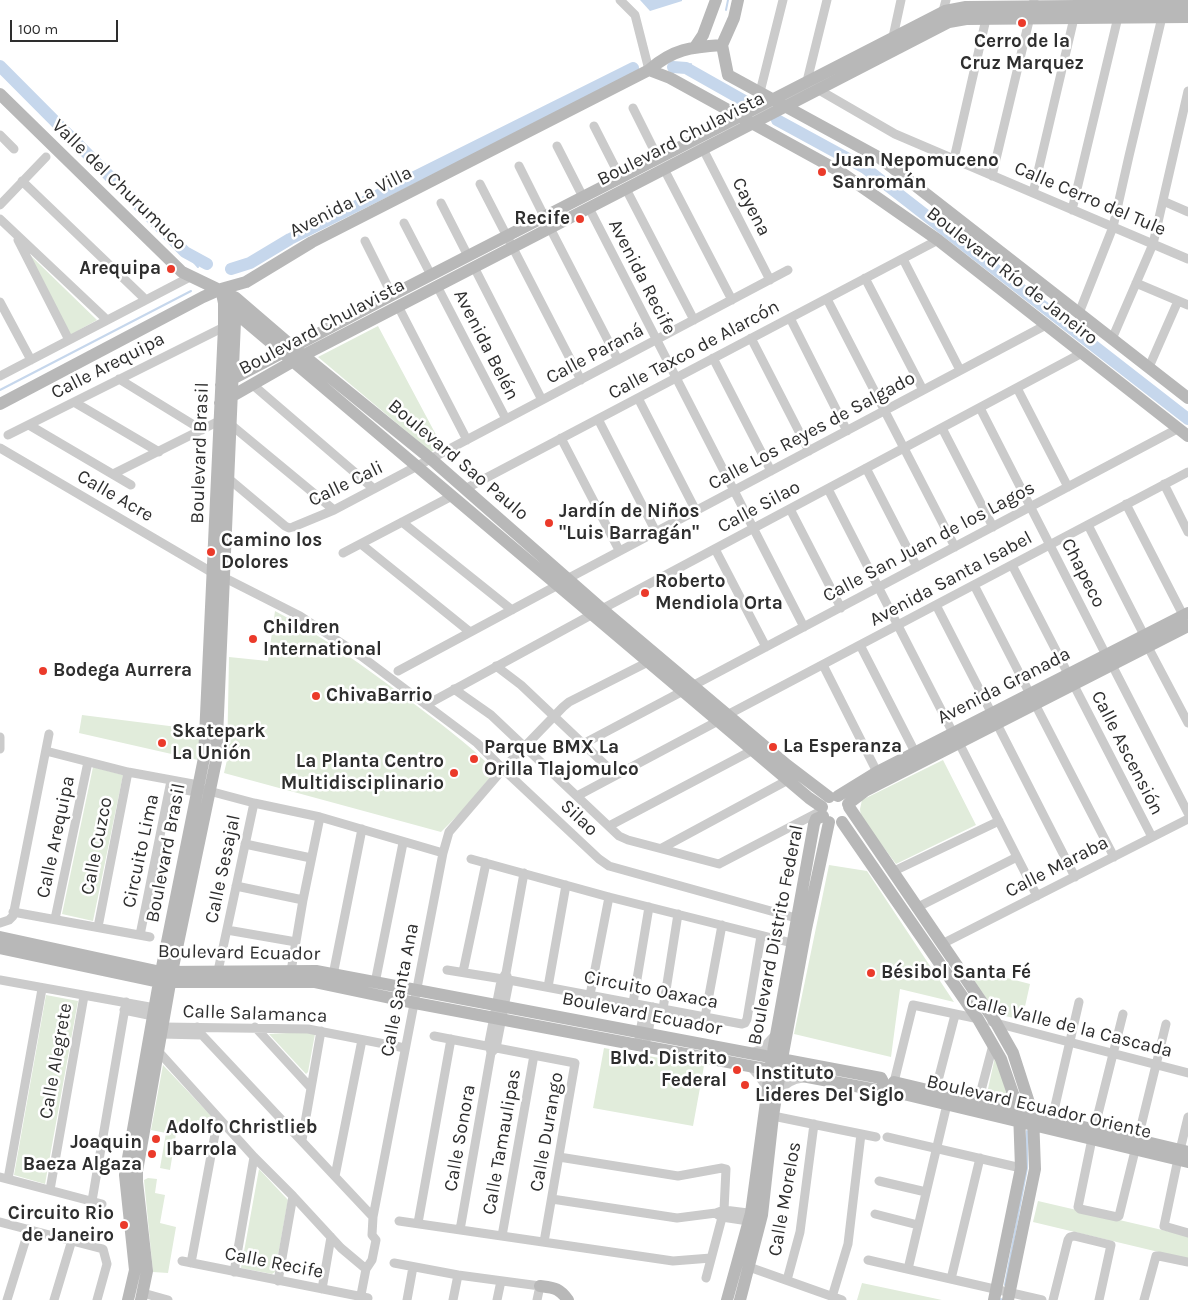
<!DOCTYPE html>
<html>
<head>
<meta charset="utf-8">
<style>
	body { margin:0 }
	#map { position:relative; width:1188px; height:1300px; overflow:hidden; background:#fff; font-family:Karla,sans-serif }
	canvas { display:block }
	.scale { position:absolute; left:10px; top:20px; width:108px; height:22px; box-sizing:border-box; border:2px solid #2e2e2e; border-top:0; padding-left:6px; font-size:15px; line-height:18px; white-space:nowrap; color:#2e2e2e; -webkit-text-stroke:4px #fff; paint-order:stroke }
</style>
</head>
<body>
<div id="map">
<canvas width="1188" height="1300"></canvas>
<div class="scale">100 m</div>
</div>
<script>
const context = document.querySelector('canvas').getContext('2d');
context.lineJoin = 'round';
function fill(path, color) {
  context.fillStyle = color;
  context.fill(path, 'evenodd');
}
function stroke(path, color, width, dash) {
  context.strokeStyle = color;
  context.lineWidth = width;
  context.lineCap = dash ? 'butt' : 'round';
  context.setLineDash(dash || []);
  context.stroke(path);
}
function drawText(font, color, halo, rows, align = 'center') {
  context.font = font + ' Karla,sans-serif';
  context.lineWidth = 5;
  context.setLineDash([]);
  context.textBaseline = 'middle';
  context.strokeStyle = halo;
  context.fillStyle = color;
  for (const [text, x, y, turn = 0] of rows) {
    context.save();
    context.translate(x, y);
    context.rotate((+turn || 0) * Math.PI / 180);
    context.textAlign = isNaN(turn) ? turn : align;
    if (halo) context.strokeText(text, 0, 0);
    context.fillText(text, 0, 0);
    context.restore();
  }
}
const green = new Path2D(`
	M29,254l68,66 -27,15z
	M378,326l64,120 -11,6 -113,-95z
	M275,611c47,25 89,55 131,87 31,23 62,45 89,73l-28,35 -26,26 -217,-59 3,-13 2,-103 39,4z
	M82,715l119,15 -3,30 -119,-27z
	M943,760l33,65 -80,39 -35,-47 -1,-8 2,-9z
	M93,767l30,8 -30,146 -31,-7z
	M829,865l38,6 87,131 -54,-13 -9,68 -97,-23z
	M965,967l65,17 -8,36 -25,-6z
	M46,995l32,6 -33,183 -31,-9z
	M306,1032l9,2 -7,38 -2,2 -37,-40z
	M604,1048l100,18 -11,60 -100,-18z
	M995,1057l17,46 -26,-5z
	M163,1065l51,54 -1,4 -16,-3 -2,11 -18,-3 -7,42 -10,-2 6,-35 -15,-3z
	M259,1169l29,31 -13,72 -3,2 -31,-6z
	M148,1178l9,1 -2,14 10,2 -5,28 16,4 -8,46 -15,-1 -9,-92z
	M1038,1201l150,35v23l-155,-37z
	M862,1283l80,17h-85z`);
const water = new Path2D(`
	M640,0h42v1l-32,10z`);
const stream = new Path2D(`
	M726,10l2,-10
	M686,68l5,-4
	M185,252l13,15
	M0,390l191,-99
	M1005,1285l22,-117v-37
	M1001,1300v-1`);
const river = new Path2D(`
	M0,66l185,186 22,12
	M673,67l13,1 62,35
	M777,120l88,48 323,251
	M231,269l19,-6 40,-24 343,-171`);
const street = new Path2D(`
	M620,0l15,15 14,55
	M943,11l3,-11
	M893,37l8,-37
	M807,81l20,-81
	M819,90l76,44 293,125
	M760,92l23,-92
	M633,108l25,50
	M594,126l26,51
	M0,135l14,14
	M557,146l26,51
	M703,149l67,131
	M954,159l32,-140
	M519,166l25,50
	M664,169l68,131
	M992,176l42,-176
	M22,181l124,119
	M480,184l101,196
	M626,189l68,131
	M1033,193l41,-175
	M1163,201l25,11
	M441,203l27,53
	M0,205l46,-48
	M589,208l215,419
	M1072,210l46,-193
	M0,219l107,101
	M404,223l27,52
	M550,228l68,132
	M18,240l51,100
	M365,241l27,54
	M903,259l57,111
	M474,267l68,133
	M865,278l58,112
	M1136,283l52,22
	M437,286l69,133
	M827,299l128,248
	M0,302l31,58
	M398,306l69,134
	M1079,313l34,-86 16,-71 33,-139
	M790,318l57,113
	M751,338l58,113
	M1112,339l41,-95 35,-153
	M713,358l58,113
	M1149,367l29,-66
	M0,376l190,-99
	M119,379l83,51
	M253,385l121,104
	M1017,388l51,99
	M638,398l58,113
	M74,402l85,50
	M980,408l126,247
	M598,419l58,113
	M230,424l104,86
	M29,425l102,60
	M942,428l51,99
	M8,435l216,-108
	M561,438l58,112
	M0,448l213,125
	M866,468l51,99
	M113,474l106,-53
	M229,479l56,47 4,2 4,-1 41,-17 454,-240
	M1164,484l24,48
	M465,489l473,-249
	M828,489l125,244
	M1126,504l57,111
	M790,509l51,99
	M402,522l110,88
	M1088,525l56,110
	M361,544l109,88
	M715,549l51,98
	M343,553l109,-57
	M1012,565l140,272
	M225,578l75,38 61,40 116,87 26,26 96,90 10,7 187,52
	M567,579l479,-254
	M974,585l56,109
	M936,605l56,109
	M860,645l57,111
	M1148,647l40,76
	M823,665l54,107
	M1112,665l76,148
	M496,666l25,19 95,90
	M398,671l160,-86
	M694,685l485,-257
	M454,689l37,26 128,121 9,4 91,24 100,-52
	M1035,704l79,153
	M426,705l176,-96 480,-256
	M729,714l459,-242
	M997,724l78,153
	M0,737v12
	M959,743l78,153
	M583,744l100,-53
	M46,751l82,21 65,12 5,5
	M170,787l21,4 7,-2 11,2 45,12 66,14 123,36
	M577,796l141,-75
	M609,826l144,-76
	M245,844l66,14
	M662,848l126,-68
	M471,859l138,38 183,46
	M892,872l107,-51
	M236,886l67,14
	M916,908l101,-51
	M13,912l137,25
	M55,919l33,-157
	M0,923l9,-3 4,-4 36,-182
	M98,927l30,-155
	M227,930l69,12
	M140,935l31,-154
	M942,944l246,-125
	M447,970l62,10 233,44 3,-1 2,-4 14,-83
	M218,971l36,-168
	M463,972l23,-109
	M333,975l29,-146
	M290,977l13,-77 17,-83
	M0,980l155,28
	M375,983l28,-140
	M548,987l18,-102
	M590,995l19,-98
	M633,1003l16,-96
	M663,1009l15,-95
	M124,1010l29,6
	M705,1017l17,-92
	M992,1022l196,51
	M163,1027l145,2 97,19
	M197,1027l5,8 171,182
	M255,1027l56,61
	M161,1034l41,1
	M434,1036l141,27 -31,179
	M639,1037l6,-31
	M647,1038l6,-31
	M158,1051l96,106 39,39 48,52 25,21
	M493,1051l4,-8 12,-61 -2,-6
	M751,1053l11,-4 12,-13
	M751,1067l6,7 10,13
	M894,1082l19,-77 66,14
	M935,1092l20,-77
	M777,1093c7,-9 15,-14 26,-15
	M978,1102l15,-57
	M773,1116l103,21
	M1052,1119l27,-117
	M1094,1130l29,-116
	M887,1137l134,31
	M1092,1139l-14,68 2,2 37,8 2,-1 47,-192
	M302,1140l19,-109
	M1180,1150l8,-33
	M559,1157l119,19 44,-8 4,1 -2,41 -18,68
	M1178,1159l-14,67 24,7
	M335,1176l27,-136
	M0,1177l102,27
	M8,1179l34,-190
	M879,1181l47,11
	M50,1190l34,-194
	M552,1199l125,19 39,-5 8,-3 32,4
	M92,1201l34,-199
	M875,1214l43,11
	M718,1215l4,2 33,5
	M399,1221l274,40 38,-3
	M0,1222l103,27 4,15 -10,36
	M418,1223l33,-184
	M460,1230l31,-177 -2,-11 12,-61 5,-8 18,-100
	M502,1236l32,-181
	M868,1260l174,40
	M182,1261l186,37
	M191,1263l27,-145
	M394,1263l64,12 82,11 -3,14
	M749,1267l93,33
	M908,1269l40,-169
	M234,1272l20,-115
	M951,1279l29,-121
	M787,1280l13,-48 14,-108
	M278,1281l15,-85
	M322,1289l9,-52
	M143,1293l25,7
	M832,1297l16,-53 13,-110
	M7,1300l22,-71
	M54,1300l18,-60
	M360,1300l6,-31 6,-9 4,-20 -4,-5 1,-18 70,-364 6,-21 54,-63 60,-62 6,-5 79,-40
	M407,1300l6,-33
	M453,1300l5,-25
	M497,1300l4,-19
	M1053,1300l15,-60 2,-3 4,-1 37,9 -12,55
	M1144,1300l12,-44h3l29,6`);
const secondary = new Path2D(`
	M738,0l-4,18 -12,27 6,30 152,83 308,240
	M695,47l8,-12 13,-35
	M649,70l21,8 169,93 99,69 250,196
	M0,94l182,178 54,26 57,49 138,112 171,150 185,156 42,32
	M231,309l578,489 13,9
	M221,385l171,-90 553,-284 21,-4 222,-2
	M220,403l84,-48 645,-333 17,-3 222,-2
	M0,404l203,-107 18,-8 25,-7 66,-40 337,-172c24,-21 42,-23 73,-25
	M838,796l39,-24 311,-159
	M848,804l17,-13 323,-165
	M849,807l147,216 17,30 20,62 2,54 -27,131
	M842,822l136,197 23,40 18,52 2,57 -27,132
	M0,937l161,35 155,-1 565,107 4,8 -3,5 -467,-88 -101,-21h-155l-159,-34
	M1188,1152l-294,-70 -2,7 3,3 293,70
	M540,1286c15,2 19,2 28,14
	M128,1300l7,-30 -10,-95 34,-193 45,-224 20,-431v-24l-3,-14
	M141,1300l6,-29 -10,-89v-11l35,-199 44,-211 20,-463
	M727,1300l24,-87 21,-156 42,-233 2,-5 7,-3
	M740,1300l22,-85 11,-99 9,-57 24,-130 23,-107`);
const markers = [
	[1022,23,5,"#eb3a2a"],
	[822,172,5,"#eb3a2a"],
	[580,219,5,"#eb3a2a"],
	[171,269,5,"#eb3a2a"],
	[549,523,5,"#eb3a2a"],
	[211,552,5,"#eb3a2a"],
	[645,593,5,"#eb3a2a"],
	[253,639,5,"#eb3a2a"],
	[43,671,5,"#eb3a2a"],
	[316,696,5,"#eb3a2a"],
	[162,743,5,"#eb3a2a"],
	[773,747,5,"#eb3a2a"],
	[474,759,5,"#eb3a2a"],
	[454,773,5,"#eb3a2a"],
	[871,973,5,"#eb3a2a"],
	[737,1070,5,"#eb3a2a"],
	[745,1085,5,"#eb3a2a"],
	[156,1139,5,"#eb3a2a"],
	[152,1154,5,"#eb3a2a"],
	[124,1225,5,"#eb3a2a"]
];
const poiNames = [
	["Cerro de la",1022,42,"center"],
	["Cruz Marquez",1022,64,"center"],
	["Juan Nepomuceno",832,161],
	["Sanromán",832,183],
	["Recife",570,219,"right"],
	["Arequipa",161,269,"right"],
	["Jardín de Niños",559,512],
	["\"Luis Barragán\"",559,534],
	["Camino los",221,541],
	["Dolores",221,563],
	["Roberto",655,582],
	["Mendiola Orta",655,604],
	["Children",263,628],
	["International",263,650],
	["Bodega Aurrera",53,671],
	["ChivaBarrio",326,696],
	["Skatepark",172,732],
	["La Unión",172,754],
	["La Esperanza",783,747],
	["Parque BMX La",484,748],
	["Orilla Tlajomulco",484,770],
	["La Planta Centro",444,762,"right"],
	["Multidisciplinario",444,784,"right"],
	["Bésibol Santa Fé",881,973],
	["Blvd. Distrito",727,1059,"right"],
	["Federal",727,1081,"right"],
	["Instituto",755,1074],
	["Lideres Del Siglo",755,1096],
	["Adolfo Christlieb",166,1128],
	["Ibarrola",166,1150],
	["Joaquin",142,1143,"right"],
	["Baeza Algaza",142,1165,"right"],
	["Circuito Rio",114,1214,"right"],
	["de Janeiro",114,1236,"right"]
];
const streetNames = [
	["Boulevard Chulavista",681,139,-27],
	["Valle del Churumuco",119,185,44],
	["Calle Cerro del Tule",1090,199,23],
	["Avenida La Villa",351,202,-27],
	["Cayena",751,207,63],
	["Boulevard Río de Janeiro",1012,276,38],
	["Avenida Recife",642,277,63],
	["Boulevard Chulavista",322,327,-28],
	["Avenida Belén",486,345,63],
	["Calle Taxco de Alarcón",694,350,-28],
	["Calle Paraná",595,354,-28],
	["Calle Arequipa",108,366,-27],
	["Calle Los Reyes de Salgado",812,431,-28],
	["Boulevard Brasil",200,453,-88],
	["Boulevard Sao Paulo",458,460,40],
	["Calle Cali",346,484,-26],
	["Calle Acre",115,496,30],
	["Calle Silao",759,507,-28],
	["Calle San Juan de los Lagos",929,542,-28],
	["Chapeco",1083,573,63],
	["Avenida Santa Isabel",951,579,-28],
	["Avenida Granada",1004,686,-27],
	["Calle Ascensión",1127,753,63],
	["Silao",579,818,43],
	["Calle Arequipa",56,837,-78],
	["Calle Cuzco",97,846,-79],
	["Circuito Lima",141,851,-78],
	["Boulevard Brasil",166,853,-79],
	["Calle Maraba",1057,867,-27],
	["Calle Sesajal",223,869,-78],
	["Boulevard Distrito Federal",776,935,-79],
	["Boulevard Ecuador",239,953,1],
	["Calle Santa Ana",400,990,-79],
	["Circuito Oaxaca",651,990,11],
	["Calle Salamanca",255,1014,2],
	["Boulevard Ecuador",642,1014,11],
	["Calle Valle de la Cascada",1069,1026,14],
	["Calle Alegrete",56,1061,-80],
	["Boulevard Ecuador Oriente",1039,1107,13],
	["Calle Durango",547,1132,-80],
	["Calle Sonora",460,1138,-80],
	["Calle Tamaulipas",502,1142,-80],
	["Calle Morelos",785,1199,-80],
	["Calle Recife",274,1263,11]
];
fill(green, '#e1ecdb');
fill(water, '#c6d7ec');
stroke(stream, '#c6d7ec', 2);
stroke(river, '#c6d7ec', 12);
stroke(street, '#cbcbcb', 9);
stroke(secondary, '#b8b8b8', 12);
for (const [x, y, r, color] of markers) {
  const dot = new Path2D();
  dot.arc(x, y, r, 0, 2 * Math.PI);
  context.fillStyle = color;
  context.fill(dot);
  stroke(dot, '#fff', 2);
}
drawText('bold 19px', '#2e2e2e', '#fff', poiNames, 'left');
drawText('19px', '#2e2e2e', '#fff', streetNames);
</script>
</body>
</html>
